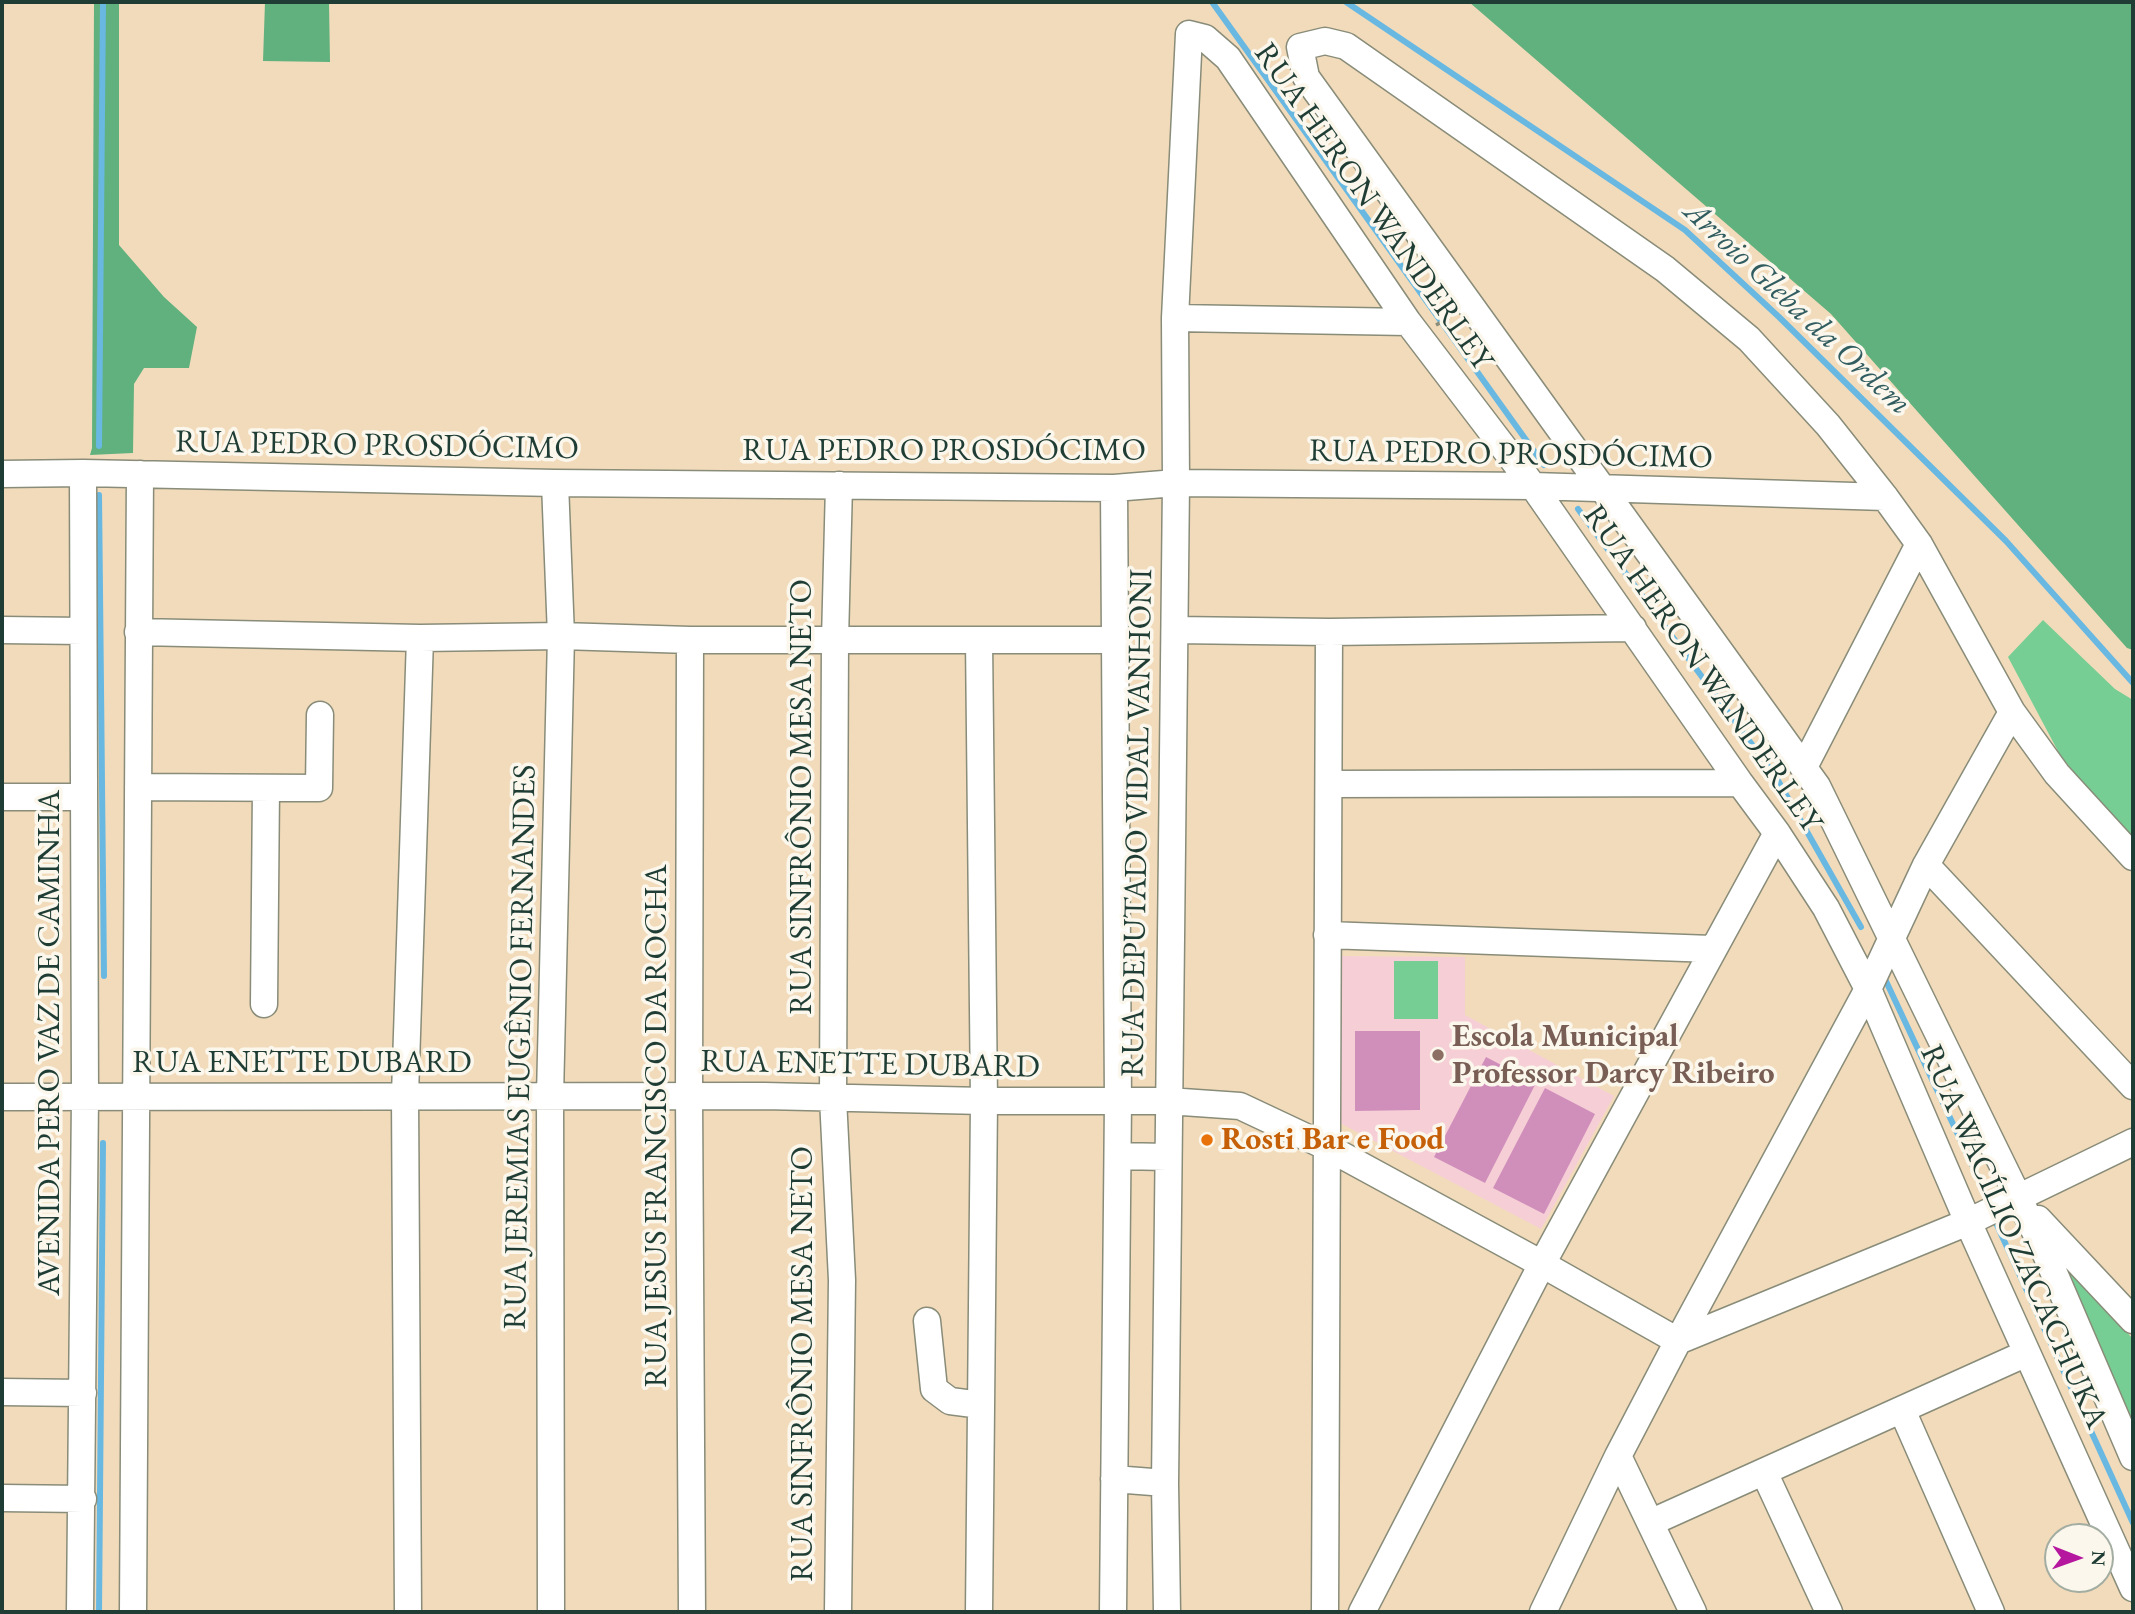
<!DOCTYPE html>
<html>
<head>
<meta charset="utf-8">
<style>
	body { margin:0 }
	#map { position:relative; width:2135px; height:1614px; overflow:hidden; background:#f2dbbb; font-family:"EB Garamond",serif }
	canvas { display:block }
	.frame { position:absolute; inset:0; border:4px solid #1f3d34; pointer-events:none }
	.north { position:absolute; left:2044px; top:1523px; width:70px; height:70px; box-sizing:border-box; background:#fbf7ec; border:2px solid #a3ada2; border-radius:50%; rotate:91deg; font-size:19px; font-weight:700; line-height:28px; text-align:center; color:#1f3d34 }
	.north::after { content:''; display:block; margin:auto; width:24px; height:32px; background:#b5179e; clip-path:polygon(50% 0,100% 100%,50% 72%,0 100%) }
</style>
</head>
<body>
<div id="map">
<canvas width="2135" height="1614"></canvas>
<div class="frame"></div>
<div class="north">N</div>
</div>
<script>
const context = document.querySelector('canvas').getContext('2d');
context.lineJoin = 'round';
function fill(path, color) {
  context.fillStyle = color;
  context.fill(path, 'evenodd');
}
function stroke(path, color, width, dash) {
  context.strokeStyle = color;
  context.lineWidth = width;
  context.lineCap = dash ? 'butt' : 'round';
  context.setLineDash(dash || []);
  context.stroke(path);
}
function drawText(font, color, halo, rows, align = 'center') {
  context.font = font + ' "EB Garamond",serif';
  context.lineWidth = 7;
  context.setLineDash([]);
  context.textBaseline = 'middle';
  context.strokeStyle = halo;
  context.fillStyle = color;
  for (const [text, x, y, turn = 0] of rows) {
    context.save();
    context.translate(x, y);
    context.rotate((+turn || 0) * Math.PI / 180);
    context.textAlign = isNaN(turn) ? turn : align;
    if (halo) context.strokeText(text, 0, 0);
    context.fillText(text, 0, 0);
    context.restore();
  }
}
const built = new Path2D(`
	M1338,956l127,1v58l149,81 -73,133 -203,-107z`);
const green = new Path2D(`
	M2043,620l72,69 18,11v140l-27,-27 -46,-58 -52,-98z
	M1394,961h44v58h-44z
	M2064,1263l69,76v83l-7,5z`);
const forest = new Path2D(`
	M94,2h25v243l45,52 33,30 -8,41h-45l-10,16 -1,69 -43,2 2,-7z
	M265,2h64l1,60 -67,-1z
	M1469,2h664v648l-6,-2 -296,-334z`);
const stream = new Path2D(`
	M1212,2l332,463
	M1346,2l339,228 94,87 227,224 127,142
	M99,446l4,-444
	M99,495l5,481
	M1578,509l198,268 85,150
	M1885,979l98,209
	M1996,1223l137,300
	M99,1612l4,-469`);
const building = new Path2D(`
	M1355,1031h65v79l-65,1z
	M1486,1057l50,26 -51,100 -51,-26z
	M1545,1088l50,26 -51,100 -51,-26z`);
const path = new Path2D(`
	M1436,325l15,-8`);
const minor = new Path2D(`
	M1175,318l233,4
	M2,474l81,-1 472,10 559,5 62,-5 357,3 352,11
	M2,630l81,1
	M1175,630l154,2 304,-4
	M138,632l282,6 141,-2 129,4h425
	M690,640l-1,456 3,516
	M979,640l5,461 -5,511
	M1804,767l115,-223
	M1329,784l411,-1
	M138,787l181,1 1,-73
	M2,797h81
	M2133,857l-76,-83 -45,-62 -93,-168 -34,-47 -57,-72 -79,-86 -84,-70 -319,-223 -21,-5 -25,6 6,30 511,709 228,466 88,205
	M1926,865l207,221
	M1327,935l385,14
	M264,1004l2,-216
	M2,1097l762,-1 220,5h184l72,5 85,40 217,118 136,77
	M1118,1156l49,1
	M2038,1219l95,101
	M927,1321l7,68 16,12 31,4
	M1678,1341l290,-119 165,-80
	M2,1392l81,1
	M1902,1410l89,202
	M1618,1456l75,156
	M1764,1472l65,140
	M1114,1479l51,4
	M2,1498l81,1
	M1652,1522l375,-169
	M80,1612l5,-516 -2,-623
	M133,1612l7,-1138
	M408,1612l-3,-517 15,-457
	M551,1612l-1,-516 11,-460 -6,-153
	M838,1612l4,-332 -9,-182 2,-458 4,-155
	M1113,1612l5,-511 -4,-613
	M1167,1612l-2,-129 11,-1000 -1,-165 14,-284 16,4 23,20 180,264 125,164 207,297 37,50 49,75 42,81 100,233 165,366
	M1325,1612l4,-980
	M1362,1612l180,-348 235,-431
	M1543,1612l75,-156 60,-115 190,-352 58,-124 86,-153`);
const markers = [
	[1438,1055,7,"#8d6e63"],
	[1207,1140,7,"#e8710a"]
];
const streetNames = [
	["RUA HERON WANDERLEY",1373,207,55],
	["RUA PEDRO PROSDÓCIMO",377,446,1],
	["RUA PEDRO PROSDÓCIMO",944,451],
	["RUA PEDRO PROSDÓCIMO",1511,455,1],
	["RUA HERON WANDERLEY",1702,669,55],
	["RUA SINFRÔNIO MESA NETO",802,797,-90],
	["RUA DEPUTADO VIDAL VANHONI",1138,823,-89],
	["AVENIDA PERO VAZ DE CAMINHA",50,1043,-90],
	["RUA JEREMIAS EUGÊNIO FERNANDES",521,1047,-89],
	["RUA ENETTE DUBARD",302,1063],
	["RUA ENETTE DUBARD",870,1065,1],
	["RUA JESUS FRANCISCO DA ROCHA",657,1126,-90],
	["RUA WACÍLIO ZACACHUKA",2013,1237,66],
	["RUA SINFRÔNIO MESA NETO",803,1364,-90]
];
const educationNames = [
	["Escola Municipal",1452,1037],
	["Professor Darcy Ribeiro",1452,1074]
];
const foodNames = [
	["Rosti Bar e Food",1221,1140]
];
const waterNames = [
	["Arroio Gleba da Ordem",1797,308,43]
];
fill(built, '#f6cfd6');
fill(green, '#77ce94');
fill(forest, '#61b17e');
stroke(stream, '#68b8e2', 6);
fill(building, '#d08fbb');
stroke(minor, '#888c78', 29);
stroke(path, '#888c78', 3.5, [5, 5]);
stroke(minor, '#fff', 26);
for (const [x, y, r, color] of markers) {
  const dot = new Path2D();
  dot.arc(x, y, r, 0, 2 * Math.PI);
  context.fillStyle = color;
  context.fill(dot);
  stroke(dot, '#fbf7ec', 2.5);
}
drawText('32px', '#1f3d34', '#fbf7ec', streetNames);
drawText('bold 32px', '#785e54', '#fbf7ec', educationNames, 'left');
drawText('bold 32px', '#c56008', '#fbf7ec', foodNames, 'left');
drawText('italic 33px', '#315c60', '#fbf7ec', waterNames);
</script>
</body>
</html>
